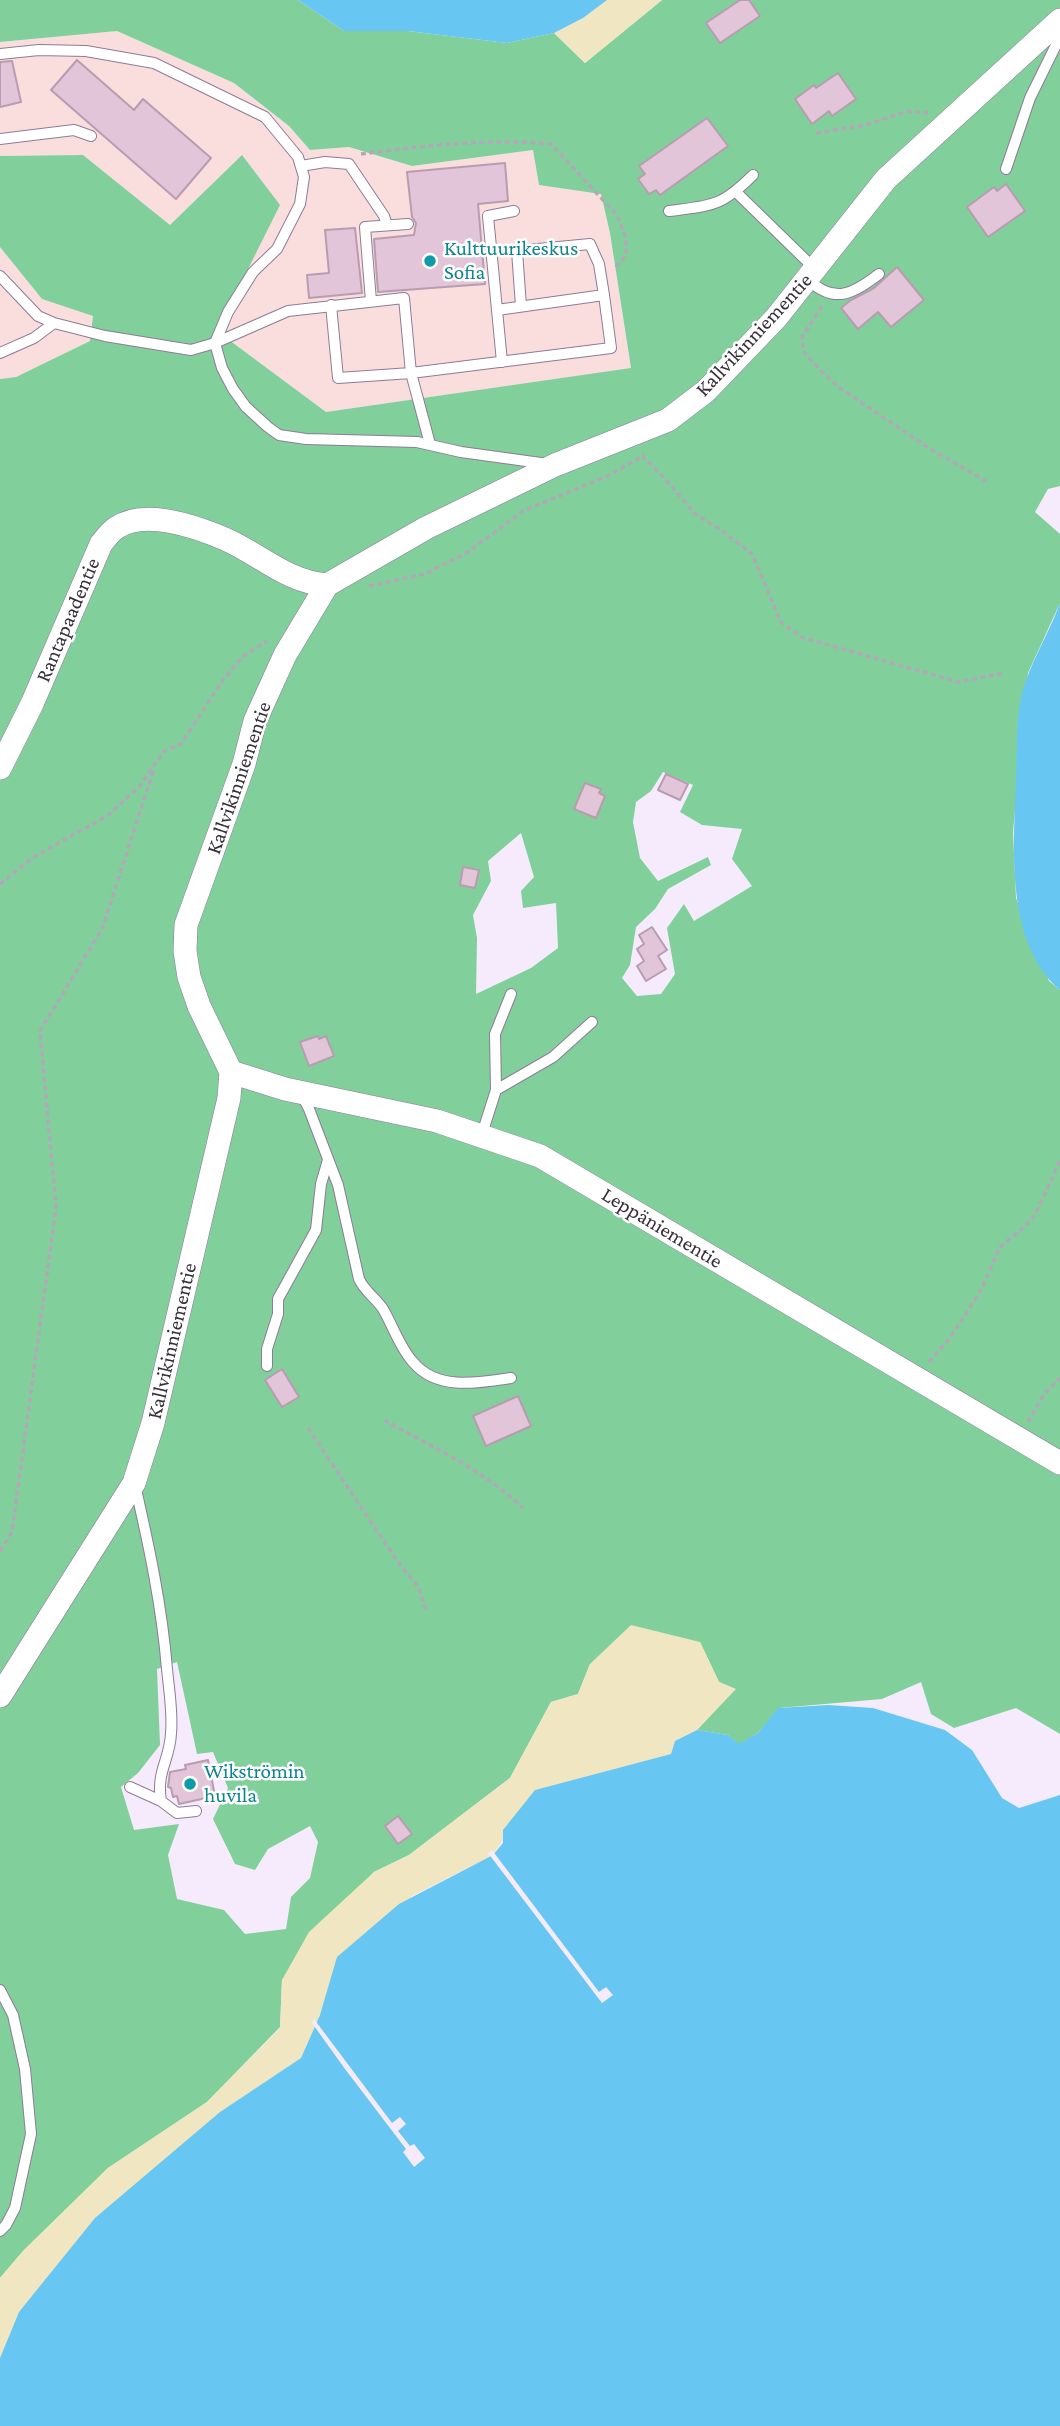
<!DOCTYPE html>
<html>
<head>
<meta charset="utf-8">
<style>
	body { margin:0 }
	canvas { display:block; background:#f6ebfc }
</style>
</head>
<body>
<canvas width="1060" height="2426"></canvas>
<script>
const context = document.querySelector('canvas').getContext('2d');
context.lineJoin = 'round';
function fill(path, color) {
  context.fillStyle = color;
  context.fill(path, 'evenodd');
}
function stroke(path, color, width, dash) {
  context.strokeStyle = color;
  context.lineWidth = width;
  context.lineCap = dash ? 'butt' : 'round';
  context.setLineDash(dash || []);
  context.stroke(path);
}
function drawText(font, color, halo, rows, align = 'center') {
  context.font = font + ' "Crimson Pro",serif';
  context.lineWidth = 5;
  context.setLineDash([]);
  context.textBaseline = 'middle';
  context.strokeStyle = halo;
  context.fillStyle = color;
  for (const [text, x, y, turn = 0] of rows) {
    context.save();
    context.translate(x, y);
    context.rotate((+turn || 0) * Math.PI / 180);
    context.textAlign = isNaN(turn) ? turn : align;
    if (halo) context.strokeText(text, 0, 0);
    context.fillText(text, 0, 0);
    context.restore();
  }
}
const commercial = new Path2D(`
	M117,31l117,52 55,43 21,24 39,-3 63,19 121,-16 6,35 62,8 9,40 21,136 -305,43 -109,-81 25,-175 -72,69 -87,-70 -83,1v-114z
	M0,247l42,52 51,16 -3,26 -74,36 -16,2z`);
const forest = new Path2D(`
	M0,0h298l46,31h64l99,12 47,-10 31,30 77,-63h398v486l-12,3 -13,23 25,22v69l-32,70 -15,159 3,66 33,83 11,9v744l-44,-26 -62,20 -23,-14 -10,-32 -39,17 -103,9 -21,25 -19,12 -11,-10 -31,-5 38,-41 -16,-7 -19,-40 -110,22 -12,30 -27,8 -41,76 -101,77 -35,17 -92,108 -2,47 -73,75 -99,66 -85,83 -23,27v-1899l16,-2 74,-36 3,-25 -51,-17 -42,-52v-91l83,-1 87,70 72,-70 38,50 -63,126 109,81 305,-44 -21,-135 -9,-39 -62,-9 -6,-35 -121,16 -63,-19 -39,3 -21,-24 -55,-43 -117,-52 -117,11zM663,772l30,13 -13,27 22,13 40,4 -10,30 20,27 -58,35 -10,-17 -17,24 8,46 -14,20 -24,2 -15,-18 8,-13 6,-38 19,-18 13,-20 43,-24 -3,-8 -50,24 -18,-23 -7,-36 3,-20 15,-11zM521,833l13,44 -13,14 2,17 33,-5 2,45 -27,20 -55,26 1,-56 -4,-23 18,-34 -3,-20zM177,1662l20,92 16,-2 15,36 -15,31 22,45 20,6 13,-21 42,-23 8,16 -8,36 -19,19 -5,32 -41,5 -21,-24 -47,-11 -9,-44 11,-31 -45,6 -13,-43 17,-14 22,-28 -3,-76z`);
const sand = new Path2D(`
	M607,0h55l-77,63 -31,-30 29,-15z
	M631,1625l69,17 19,40 17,7 -39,41 -22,11 -4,13 -136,36 -42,65 -81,41 -92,119 -19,43 -81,54 -201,200 -19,46v-80l23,-27 85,-83 99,-66 73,-74 2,-48 27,-48 65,-60 35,-17 101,-77 41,-76 27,-8 12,-30z`);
const water = new Path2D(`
	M298,0h309l-24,18 -29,15 -47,10 -99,-12h-64z
	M1060,603v387c-56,-48 -46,-145 -44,-212 1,-26 0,-55 5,-81 8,-33 27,-61 39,-94z
	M828,1705l45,3 72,22 27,20 30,48 17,10 41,-13v631h-1060v-68l19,-46 76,-94 125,-106 81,-54 19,-43 17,-58 62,-53 94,-49 10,-12v-13l32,-40 136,-36 4,-13 22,-11 31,5 11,9 19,-11 20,-25z`);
const pier = new Path2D(`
	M492,1850l107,142 7,-5 7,8 -11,8 -114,-150z
	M314,2019l78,104 8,-6 6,7 -8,7 12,15 4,-2 11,14 -11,9 -11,-15 3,-3 -61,-80 -33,-46z`);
const building = new Path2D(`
	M740,0h9l11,16 -40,27 -14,-20z
	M77,60l57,50 9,-11 68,59 -35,41 -125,-109z
	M12,61l9,41 -21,5v-45z
	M838,73l18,26 -24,17 -3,-5 -17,13 -17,-25 19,-14 2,3z
	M707,118l21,28 -68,49 -4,-5 -7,4 -11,-15 7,-5 -6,-8z
	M505,163l3,38 -30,3 7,80 -107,8 -4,-53 40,-4 2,-12 -4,-6 -5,-45z
	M1006,184l19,27 -37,26 -21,-30 27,-20 3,4z
	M355,228l7,65 -53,5 -2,-23 22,-2 -4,-43z
	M897,267l27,33 -33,27 -13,-15 -20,17 -17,-21 10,-8 23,-12z
	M666,774l22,10 -8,16 -22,-10z
	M585,783l16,6 -2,4 6,3 -9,22 -22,-9z
	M463,867l16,3 -4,18 -15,-3z
	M652,927l15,23 -9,6 8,13 -20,12 -9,-15 7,-5 -7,-12 7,-5 -5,-9z
	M318,1036l1,3 7,-3 8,20 -25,10 -9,-24z
	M282,1369l17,28 -17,10 -17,-27z
	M518,1396l13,30 -45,20 -13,-30z
	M208,1760l7,36 -36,8 -2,-8 -4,1 -2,-9 -3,-1 2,-15 16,-3 -1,-4z
	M398,1816l14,18 -14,10 -13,-18z`);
const path = new Path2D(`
	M816,133l50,-8 42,-14 20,2
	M361,154c61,-8 128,-16 190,-10l66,71 9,23v17l-10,12
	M822,306l-20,31 2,15 18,20 18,16 87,59 62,36
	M642,456l25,25 28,33 26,16 31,24 29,68 20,15 157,45 46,-9
	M369,586l56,-12 43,-22 55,-41 85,-35 36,-21
	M0,884l32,-26 75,-42 32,-29 25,-36 17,-7 40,-61 21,-26 25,-16
	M929,1362l22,-25 30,-47 19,-43 23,-19 12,-13 25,-54
	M384,1420c48,27 99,50 139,88
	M1028,1422l16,-28 16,-16
	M308,1428l94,140 16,18 8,24
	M0,1551l12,-19 44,-325 -16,-176 62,-102 52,-160`);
const lane = new Path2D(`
	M0,54l39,-4 47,1 68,12 111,54 33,40 6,20 -4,27 -23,45 -24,23 -25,40 -13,31 7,25 11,21 13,18 22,20 11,8 27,4 111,3 44,10 87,12
	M0,139l74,-9 17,6
	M301,166l24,-4 24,2 35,52 3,9
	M1006,169l24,-71 29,-59v-14
	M736,192l79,77
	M669,211c44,-6 52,-4 84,-36
	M0,276l38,40 16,7 51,13 86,14 24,-7 73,-32 116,-13 7,75 200,-25 -7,-53 -107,15 5,52
	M807,279c27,25 45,16 72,-5
	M371,301l-6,-74 43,-3
	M331,305l7,73 73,-5 19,71
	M521,306l-4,-55 73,-7 9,20 5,31
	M497,310l-9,-94 26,-5
	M0,353l34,-15 20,-15
	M496,1090l57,-33 39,-35
	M301,1094l8,15 29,76 21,94c6,13 17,19 24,30 10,17 17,39 30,53 24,29 65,21 98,16
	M481,1137l15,-47 -1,-56 16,-40
	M267,1366v-17l11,-35v-15l38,-69 5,-46 7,-24
	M135,1485c14,61 27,122 32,184 2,21 6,44 4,64 -1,27 -15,38 -10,68l16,12 19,-2
	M130,1787l31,14
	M0,1990l13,25 12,54 6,65 -16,74 -9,17 -6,6`);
const street = new Path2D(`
	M0,768l32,-64 69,-160c4,-5 9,-12 15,-16 28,-20 81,-1 109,11 36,16 62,43 102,46
	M231,1072l54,17 152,32 103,35 520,307
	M0,1696l134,-213 19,-60 76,-325 2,-26 -32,-66 -10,-29 -4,-26 1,-26 58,-161 11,-43 30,-66 42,-70 99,-57 129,-63 113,-45 38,-29 70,-73 110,-139 174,-159`);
const markers = [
	[430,261,7,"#0f9aa8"],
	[190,1784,7,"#0f9aa8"]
];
const cultureNames = [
	["Kulttuurikeskus",444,249],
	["Sofia",444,273],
	["Wikströmin",204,1772],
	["huvila",204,1796]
];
const streetNames = [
	["Kallvikinniementie",754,335,-47],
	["Rantapaadentie",68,620,-67],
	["Kallvikinniementie",239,778,-71],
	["Leppäniementie",662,1228,31],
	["Kallvikinniementie",172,1341,-77]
];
fill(commercial, '#f9dedd');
fill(forest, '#81d09b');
fill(sand, '#f0e6c1');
fill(water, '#68c7f2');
fill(pier, '#f6ebfc');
fill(building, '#e3c5da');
stroke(building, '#b89cb0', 2);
stroke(lane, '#8d7c96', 12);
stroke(street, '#8d7c96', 24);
stroke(path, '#b1a8b7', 3.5, [5, 3.5]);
stroke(lane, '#fff', 10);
stroke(street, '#fff', 23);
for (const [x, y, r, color] of markers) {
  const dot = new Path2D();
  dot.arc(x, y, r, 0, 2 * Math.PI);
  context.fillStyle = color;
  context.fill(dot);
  stroke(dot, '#fff', 2.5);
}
drawText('21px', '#0d838f', '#fff', cultureNames, 'left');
drawText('21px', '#37303b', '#fff', streetNames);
</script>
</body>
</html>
